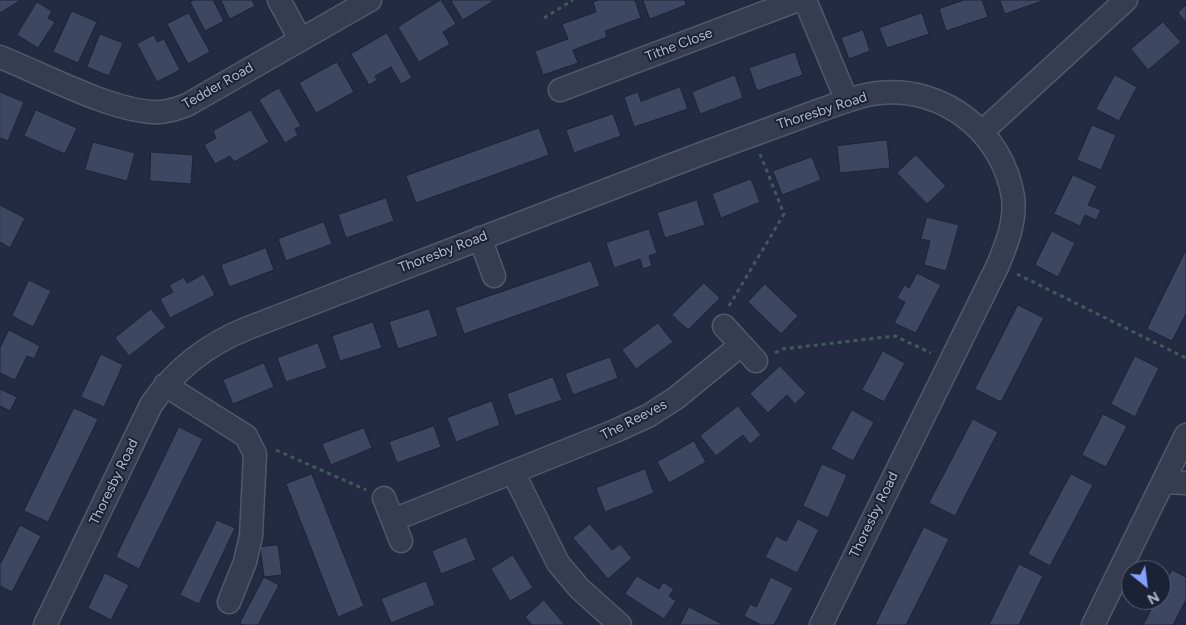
<!DOCTYPE html>
<html>
<head>
<meta charset="utf-8">
<style>
	body { margin:0 }
	#map { position:relative; width:1186px; height:625px; overflow:hidden; background:#222b41; font-family:Figtree,sans-serif }
	canvas { display:block }
	.north { position:absolute; left:1121px; top:560px; width:50px; height:50px; box-sizing:border-box; background:#1c2236; border:1px solid #585e72; border-radius:50%; rotate:151deg; font-size:14px; font-weight:700; line-height:20px; text-align:center; color:#b3b9cc }
	.north::after { content:''; display:block; margin:auto; width:18px; height:22px; background:#85a0ff; clip-path:polygon(50% 0,100% 100%,50% 72%,0 100%) }
</style>
</head>
<body>
<div id="map">
<canvas width="1186" height="625"></canvas>
<div class="north">N</div>
</div>
<script>
const context = document.querySelector('canvas').getContext('2d');
context.lineJoin = 'round';
function fill(path, color) {
  context.fillStyle = color;
  context.fill(path, 'evenodd');
}
function stroke(path, color, width, dash) {
  context.strokeStyle = color;
  context.lineWidth = width;
  context.lineCap = dash ? 'butt' : 'round';
  context.setLineDash(dash || []);
  context.stroke(path);
}
function drawText(font, color, halo, rows, align = 'center') {
  context.font = font + ' Figtree,sans-serif';
  context.lineWidth = 4;
  context.setLineDash([]);
  context.textBaseline = 'middle';
  context.strokeStyle = halo;
  context.fillStyle = color;
  for (const [text, x, y, turn = 0] of rows) {
    context.save();
    context.translate(x, y);
    context.rotate((+turn || 0) * Math.PI / 180);
    context.textAlign = isNaN(turn) ? turn : align;
    if (halo) context.strokeText(text, 0, 0);
    context.fillText(text, 0, 0);
    context.restore();
  }
}
const building = new Path2D(`
	M0,0h21l-21,13z
	M194,0h19l11,21 -19,10 -15,-29z
	M221,0h31l3,6 -25,13z
	M441,0l15,24 -13,8 7,12 -31,18 -21,-35z
	M451,0h44l-32,20z
	M599,0h36l6,18 -36,13 2,6 -34,13 5,13 -35,12 -8,-24 33,-12 -6,-15 34,-12 -3,-10z
	M643,0h42l1,5 -36,14z
	M964,0h18l6,17 -42,14 -7,-22z
	M1000,0h45l-40,14z
	M37,2l15,9 -4,7 7,4 -17,26 -21,-13z
	M1186,5v17l-8,-9z
	M72,11l25,11 -19,41 -25,-11z
	M189,13l21,39 -22,12 -21,-40z
	M922,13l7,21 -42,14 -8,-20z
	M1163,22l18,20 -33,28 -17,-21z
	M863,30l7,21 -21,8 -8,-21z
	M387,33l25,45 -11,6 -10,-17 -16,9 2,4 -8,5 -18,-31z
	M100,34l23,9 -14,33 -22,-9z
	M154,35l3,7 7,-3 16,31 -23,12 -20,-38z
	M795,52l8,23 -46,16 -8,-23z
	M337,62l17,30 -38,21 -17,-30z
	M735,75l8,23 -43,16 -8,-22z
	M1115,75l22,12 -18,34 -23,-12z
	M680,87l8,22 -54,18 -10,-30 14,-5 3,9z
	M279,88l22,38 -6,3 3,6 -13,8 -26,-43z
	M0,92l24,10 -16,39 -8,-3z
	M36,110l41,18 -12,26 -41,-18z
	M251,110l18,32 -35,20 -4,-6 -15,8 -11,-19 12,-7 -3,-7z
	M613,114l8,22 -47,17 -8,-23z
	M1092,125l24,10 -15,35 -24,-10z
	M539,128l10,27 -133,48 -10,-27z
	M887,140l3,28 -50,5 -3,-27z
	M93,142l42,11 -8,28 -42,-11z
	M151,152l42,3 -2,29 -41,-3z
	M916,155l30,31 -19,18 -30,-31z
	M812,157l9,23 -39,15 -9,-24z
	M1073,175l24,11 -9,19 13,5 -5,10 -11,-5 -5,11 -26,-12z
	M751,179l9,23 -39,16 -9,-24z
	M386,198l8,23 -48,17 -8,-23z
	M697,200l8,25 -40,13 -8,-25z
	M0,205l25,13 -15,30 -10,-6z
	M927,217l32,8 -13,46 -22,-6 6,-24 -9,-2z
	M324,222l8,22 -46,17 -8,-22z
	M649,229l8,24 -8,3 3,10 -9,3 -3,-10 -26,9 -8,-25z
	M1052,231l23,12 -17,34 -23,-12z
	M266,248l8,22 -45,17 -8,-22z
	M1186,250v64l-14,27 -25,-12z
	M591,261l9,25 -136,48 -9,-26z
	M917,273l24,12 -25,48 -22,-10 11,-21 -8,-4 7,-13 5,3z
	M204,274l11,21 -45,23 -10,-19 13,-7 -4,-7 15,-8 3,6z
	M29,280l22,11 -18,36 -21,-11z
	M704,283l16,15 -32,32 -16,-15z
	M765,284l33,32 -17,18 -33,-32z
	M1018,305l26,13 -43,84 -26,-13z
	M151,309l15,18 -37,29 -14,-18z
	M429,309l9,27 -40,13 -9,-27z
	M373,322l9,26 -42,13 -8,-25z
	M658,323l15,19 -37,27 -14,-19z
	M9,330l31,16 -6,13 -7,-3 -12,24 -15,-7v-25z
	M318,343l9,25 -41,14 -9,-24z
	M883,351l22,12 -21,39 -22,-12z
	M101,354l22,11 -19,42 -23,-10z
	M1135,356l24,12 -24,49 -24,-13z
	M610,357l8,21 -45,17 -8,-21z
	M264,363l10,24 -41,17 -10,-24z
	M780,366l26,27 -11,11 -8,-9 -19,18 -18,-19z
	M553,377l9,23 -47,16 -8,-22z
	M0,389l17,8 -7,14 -10,-5z
	M492,401l8,24 -44,17 -9,-24z
	M738,406l23,29 -11,9 -7,-9 -27,21 -16,-20z
	M74,408l24,11 -50,103 -24,-11z
	M852,410l22,12 -21,39 -22,-12z
	M1103,414l24,12 -21,41 -24,-12z
	M973,419l25,13 -43,84 -26,-13z
	M434,426l7,21 -44,16 -8,-21z
	M179,427l24,12 -64,130 -23,-12z
	M364,428l8,20 -41,17 -9,-21z
	M694,441l12,21 -37,21 -12,-21z
	M822,464l25,11 -19,43 -25,-12z
	M645,469l9,24 -49,19 -9,-24z
	M312,474l52,132 -26,11 -52,-133z
	M1071,474l22,11 -43,81 -22,-12z
	M798,519l21,11 -22,43 -32,-16 11,-21 10,5z
	M217,520l18,8 -36,76 -19,-9z
	M590,524l22,26 8,-6 12,14 -24,21 -35,-41z
	M20,525l21,11 -29,56 -12,-6v-21z
	M924,527l25,12 -43,86h-31z
	M466,537l10,23 -35,14 -9,-23z
	M278,545l4,30 -18,2 -4,-30z
	M513,555l20,33 -23,13 -19,-32z
	M1019,564l24,12 -24,49h-30z
	M1172,570l14,7v23l-13,25h-30l13,-25h5v-9z
	M105,573l24,12 -18,35 -23,-12z
	M637,576l22,13 4,-7 11,7 -5,7 7,5 -12,18 -39,-25z
	M264,577l15,8 -21,40h-15l-3,-2z
	M771,577l22,11 -19,37h-13l-17,-9 6,-12 6,3z
	M426,581l9,24 -44,18 -10,-24z
	M544,600l21,25h-33l-7,-8z
	M689,607l35,18h-44z`);
const path = new Path2D(`
	M544,18l29,-18
	M1017,274l169,84
	M729,306l55,-92 -24,-60
	M775,353l7,-4 113,-13 36,17
	M276,450l90,40`);
const minor = new Path2D(`
	M279,0l21,39
	M805,0l42,101
	M0,57c43,17 109,53 153,55 12,1 23,-3 34,-7l183,-105
	M560,90l238,-90
	M983,131l143,-131
	M480,238l14,38
	M724,326l32,35
	M165,385l81,51 9,18 -4,82 -6,26 -16,40
	M513,472l45,91 21,25 41,37
	M1164,482l22,1
	M384,498l17,43
	M393,520l222,-89 33,-15 28,-18 65,-53
	M45,625l106,-220c24,-36 57,-61 97,-77 146,-56 291,-112 437,-168 42,-16 85,-31 127,-47 22,-7 45,-18 67,-20 65,-7 124,40 134,104 3,24 -6,46 -15,68l-177,360
	M1093,625l93,-190`);
const streetNames = [
	["Tithe Close",679,45,-21],
	["Tedder Road",218,86,-30],
	["Thoresby Road",822,111,-18],
	["Thoresby Road",443,252,-21],
	["The Reeves",634,420,-27],
	["Thoresby Road",114,482,-64],
	["Thoresby Road",874,515,-64]
];
fill(building, '#3e4762');
stroke(building, '#1e2438', 1);
stroke(minor, '#52586c', 25);
stroke(path, '#43575f', 3, [4, 4]);
stroke(minor, '#373d51', 22);
drawText('14px', '#b3b9cc', '#1c2236', streetNames);
</script>
</body>
</html>
